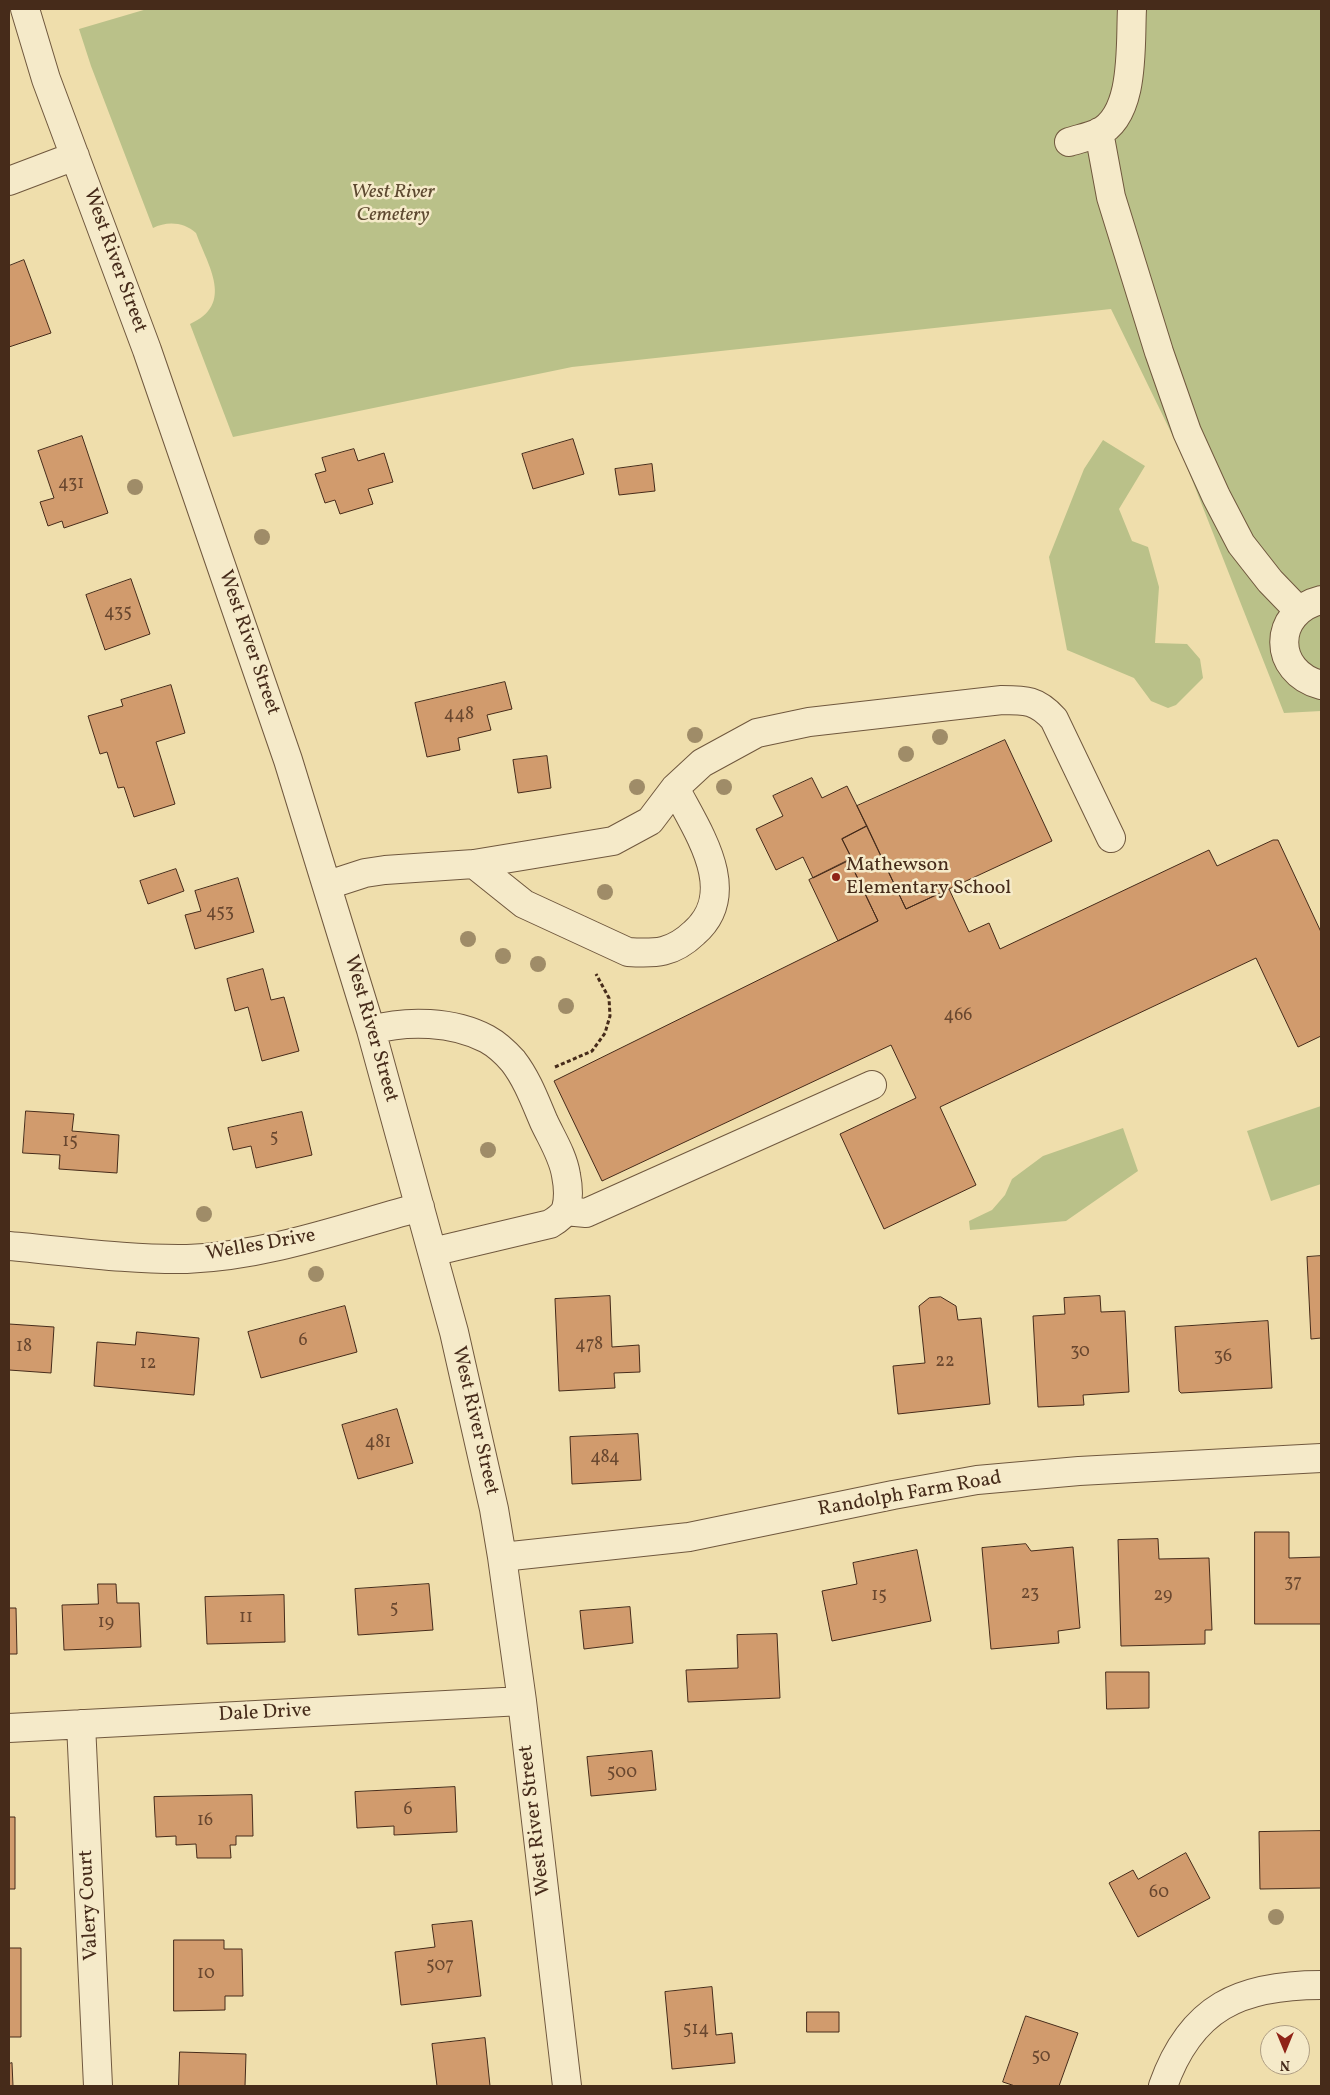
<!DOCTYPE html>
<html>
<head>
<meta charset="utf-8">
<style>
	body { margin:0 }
	#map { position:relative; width:1330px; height:2095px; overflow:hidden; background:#efdeac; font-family:Vollkorn,serif }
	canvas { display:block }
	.frame { position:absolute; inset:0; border:10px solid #462b1a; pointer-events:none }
	.north { position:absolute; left:1260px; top:2025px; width:50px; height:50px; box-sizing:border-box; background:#f5eac9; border:1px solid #af9e83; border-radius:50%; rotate:180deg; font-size:14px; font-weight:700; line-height:20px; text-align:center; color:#462b1a }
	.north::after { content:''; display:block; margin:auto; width:18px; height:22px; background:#8f2418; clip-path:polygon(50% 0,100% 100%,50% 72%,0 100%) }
</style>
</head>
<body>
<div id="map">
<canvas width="1330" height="2095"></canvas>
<div class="frame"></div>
<div class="north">N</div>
</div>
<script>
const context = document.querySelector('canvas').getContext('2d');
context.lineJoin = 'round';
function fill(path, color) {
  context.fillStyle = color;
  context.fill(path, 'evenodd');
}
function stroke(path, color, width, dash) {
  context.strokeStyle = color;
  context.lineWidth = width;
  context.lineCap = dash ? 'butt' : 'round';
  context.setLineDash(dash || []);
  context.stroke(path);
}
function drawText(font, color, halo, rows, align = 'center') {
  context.font = font + ' Vollkorn,serif';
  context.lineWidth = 5;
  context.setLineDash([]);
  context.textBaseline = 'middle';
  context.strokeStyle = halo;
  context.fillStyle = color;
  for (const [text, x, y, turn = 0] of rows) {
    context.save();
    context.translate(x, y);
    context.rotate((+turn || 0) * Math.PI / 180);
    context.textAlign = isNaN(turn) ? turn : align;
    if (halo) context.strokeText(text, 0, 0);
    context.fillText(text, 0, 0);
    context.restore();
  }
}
const green = new Path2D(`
	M147,9h1174v702l-37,2 -101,-256 -72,-148 -539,58 -339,70 -43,-113c45,-20 18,-58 6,-91 -12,-11 -29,-12 -43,-5l-62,-162 -12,-37z
	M1103,440l42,26 -26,43 13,32 16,6 11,40 -4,56 32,1 13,15 3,19 -27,27 -8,3 -17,-7 -17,-23 -67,-28 -18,-93 35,-88z
	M1321,1106v78l-50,17 -24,-70z
	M1123,1128l15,43 -72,50 -96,9 -1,-9 23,-11 13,-15 7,-16 31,-23z`);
const building = new Path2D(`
	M24,260l27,73 -42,14v-81z
	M82,436l26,77 -44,15 -2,-7 -14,5 -8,-24 14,-4 -16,-47z
	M573,439l11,35 -51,15 -11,-35z
	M354,449l4,12 26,-8 9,29 -25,7 5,15 -33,10 -5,-14 -10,3 -10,-29 11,-3 -4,-13z
	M652,464l3,27 -36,4 -4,-26z
	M131,579l19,55 -45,16 -19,-55z
	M505,682l7,27 -25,6 4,15 -33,8 2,12 -33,7 -12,-54z
	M171,685l14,48 -29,9 19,62 -41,13 -10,-30 -6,1 -11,-36 -7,2 -12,-38 35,-10 -2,-6z
	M1005,740l47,101 -146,68 -49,-103z
	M547,756l4,32 -33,5 -5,-33z
	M812,778l10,20 25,-12 20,40 -25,13 10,20 -39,19 -10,-21 -27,13 -20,-41 27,-13 -10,-20z
	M867,826l39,83 43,-20 20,43 20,-9 11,26 209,-99 8,16 56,-26h5l43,92v104l-23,11 -42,-89 -316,149 36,78 -92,44 -44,-95 76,-36 -25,-53 -289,136 -48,-100 324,-160 -29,-61 3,-1 -10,-20z
	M849,860l29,61 -40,20 -29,-61z
	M176,869l8,22 -36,13 -8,-23z
	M238,878l16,54 -59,17 -10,-34 16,-4 -6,-20z
	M263,969l8,31 13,-3 15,54 -37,10 -14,-54 -13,4 -8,-32z
	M26,1111l48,3 -2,17 47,4 -2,38 -58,-4 1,-14 -37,-2z
	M302,1112l10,43 -56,13 -5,-22 -18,4 -5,-22z
	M1321,1256v82l-10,1 -4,-82z
	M610,1296l2,51 27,-2 1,27 -26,1 1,15 -56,3 -4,-92z
	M1100,1296l1,16 24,-1 4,81 -46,3 1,10 -46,2 -5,-91 32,-2 -1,-16z
	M941,1297l15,9 2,14 23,-2 9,86 -92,10 -5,-48 32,-3 -6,-57 10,-8z
	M345,1306l12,46 -96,26 -13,-46z
	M1268,1321l4,67 -91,5 -2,-2 -4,-64z
	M9,1324l45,3 -3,46 -42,-3z
	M137,1332l62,6 -5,57 -100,-9 3,-44 38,3z
	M397,1409l16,54 -55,16 -16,-54z
	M638,1434l3,46 -69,4 -2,-47z
	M1255,1532h34v26l32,-1v67h-66z
	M1158,1539l1,20 50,-1 3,72h-7v14l-84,2 -3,-106z
	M1026,1544l5,7 42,-4 7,81 -22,3 1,12 -68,6 -9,-101z
	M917,1550l14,71 -99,20 -10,-50 35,-7 -4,-21z
	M98,1584h18l1,19h22l2,44 -77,3 -2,-45 36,-1z
	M429,1584l4,46 -75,5 -3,-46z
	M284,1595l1,47 -78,2 -2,-47z
	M630,1607l3,36 -49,6 -4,-38z
	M9,1608h7l1,46h-8z
	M777,1634l3,64 -92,4 -2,-32 52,-2 -1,-33z
	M1106,1672h43v36l-42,1z
	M652,1751l4,39 -65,6 -4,-39z
	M455,1787l2,45 -63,3v-9l-37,2 -2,-36z
	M252,1795l1,41h-17v9h-6l1,13h-34l-1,-14 -20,1v-9l-20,1 -2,-40z
	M9,1817h6v72h-6z
	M1321,1831v57l-61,1 -1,-57z
	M1186,1853l24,45 -72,39 -29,-54 24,-13 5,9z
	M472,1921l9,75 -80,9 -6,-53 40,-5 -3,-22z
	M174,1940h50v9h18l1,47h-18v14l-51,1z
	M9,1948h12v89h-12z
	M712,1987l4,48 16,-2 3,30 -63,6 -7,-77z
	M807,2012h32v20h-32z
	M1026,2016l52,17 -19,53h-44l-12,-4z
	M485,2038l5,48h-53l-5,-42z
	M180,2052l66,2 -1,32h-66z
	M12,2063l1,23h-4v-22z`);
const path = new Path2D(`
	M555,1067l37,-16 13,-18 5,-17 -1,-18 -13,-24`);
const minor = new Path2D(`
	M25,9l21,70 101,271 141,410 83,270 83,302 40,177 8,48 20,144 45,385
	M1099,132l12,65 48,155 28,80 29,64 25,48 29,37 28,29
	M1069,142c9,-3 20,-5 29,-9 38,-18 32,-89 34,-124
	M9,181l66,-25
	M1321,600c-49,12 -49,72 0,85
	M474,864l50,40 104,48c28,2 45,1 66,-19 47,-41 3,-102 -19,-145
	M328,885l37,-12 20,-3 89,-6 139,-23 37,-20 25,-33 27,-25 55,-30 52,-11 193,-22c24,0 35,0 52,19l57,119
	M371,1030c36,-10 82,-9 116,9 9,5 19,14 26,22 14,18 22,40 31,61 8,17 19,34 22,53 2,10 3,23 0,34 -3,7 -9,11 -16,15l-118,28
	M565,1211l21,2 286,-128
	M9,1246c58,5 119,14 178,13 80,-3 156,-31 233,-52
	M502,1557l187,-20 204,-42 84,-15 102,-9 242,-13
	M81,1724l17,362
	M9,1728l513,-27
	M1163,2086c28,-79 77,-101 158,-101`);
const trees = [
	[135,487],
	[262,537],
	[695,735],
	[940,737],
	[906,754],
	[637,787],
	[724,787],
	[605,892],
	[468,939],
	[503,956],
	[538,964],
	[566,1006],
	[488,1150],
	[204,1214],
	[316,1274],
	[1276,1917]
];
const markers = [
	[836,877,5,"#8f2418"]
];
const numberNames = [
	["431",71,485],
	["435",118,614],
	["448",459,716],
	["453",220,914],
	["466",958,1017],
	["5",274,1139],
	["15",70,1143],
	["6",303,1342],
	["478",589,1346],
	["18",24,1348],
	["30",1080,1353],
	["36",1223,1358],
	["22",945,1363],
	["12",148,1365],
	["481",378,1444],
	["484",605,1459],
	["37",1293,1584],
	["23",1030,1595],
	["15",879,1597],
	["29",1163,1597],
	["5",394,1610],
	["11",246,1619],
	["19",106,1624],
	["500",622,1774],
	["6",408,1811],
	["16",205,1822],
	["60",1159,1894],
	["507",440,1967],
	["10",206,1975],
	["514",696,2031],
	["50",1041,2058]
];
const parkNames = [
	["West River",393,193],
	["Cemetery",393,216]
];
const streetNames = [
	["West River Street",114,261,70],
	["West River Street",248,643,71],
	["West River Street",370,1029,74],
	["Welles Drive",261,1246,-10],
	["West River Street",474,1421,77],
	["Randolph Farm Road",910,1495,-10],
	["Dale Drive",265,1714,-3],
	["West River Street",536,1820,-97],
	["Valery Court",90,1905,-93]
];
const poiNames = [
	["Mathewson",846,866],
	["Elementary School",846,889]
];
fill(green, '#bac189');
fill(building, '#d19b6d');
stroke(building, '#462b1a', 1);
stroke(minor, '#70583e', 30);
stroke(path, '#462b1a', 3, [4, 2.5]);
stroke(minor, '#f5eac9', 28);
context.fillStyle = '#9f8c68';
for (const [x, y] of trees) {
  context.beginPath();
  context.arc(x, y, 8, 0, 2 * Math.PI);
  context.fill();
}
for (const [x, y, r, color] of markers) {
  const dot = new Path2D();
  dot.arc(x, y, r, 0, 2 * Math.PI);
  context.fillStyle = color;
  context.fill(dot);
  stroke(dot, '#f5eac9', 2);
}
drawText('18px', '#69472f', null, numberNames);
drawText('italic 20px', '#5d4930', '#f5eac9', parkNames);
drawText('20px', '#462b1a', '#f5eac9', streetNames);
drawText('20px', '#462b1a', '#f5eac9', poiNames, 'left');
</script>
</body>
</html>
